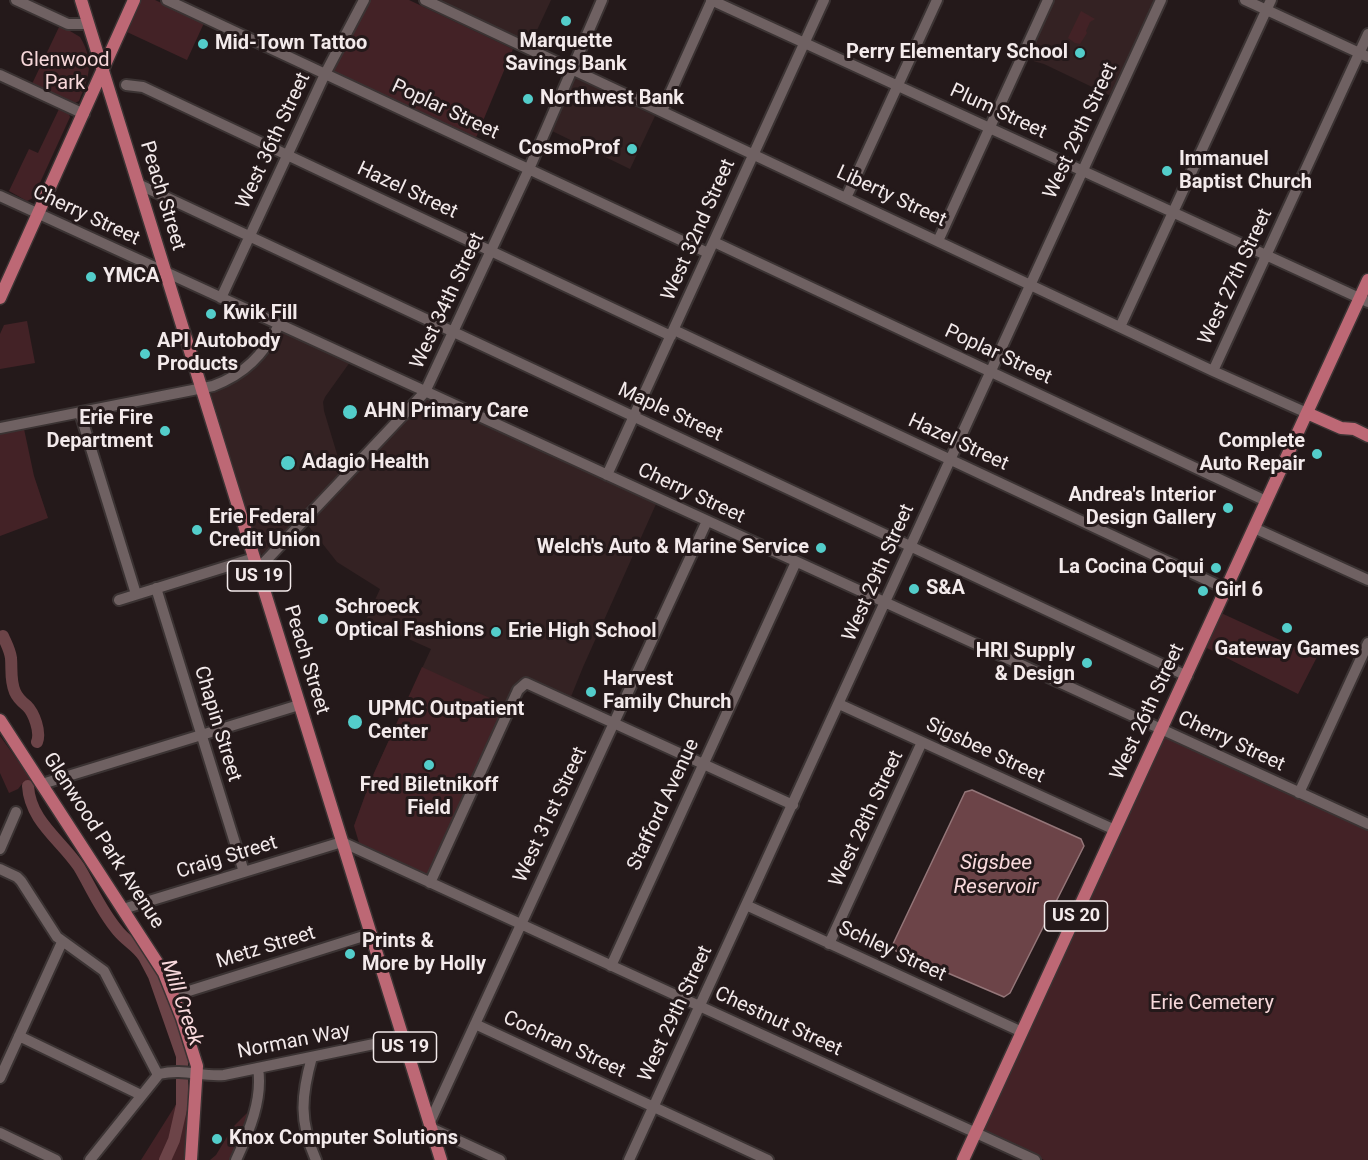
<!DOCTYPE html>
<html>
<head>
<meta charset="utf-8">
<style>
	body { margin:0 }
	canvas { display:block; background:#24191a }
</style>
</head>
<body>
<canvas width="1368" height="1160"></canvas>
<script>
const context = document.querySelector('canvas').getContext('2d');
context.lineJoin = 'round';
function fill(path, color) {
  context.fillStyle = color;
  context.fill(path, 'evenodd');
}
function stroke(path, color, width, dash) {
  context.strokeStyle = color;
  context.lineWidth = width;
  context.lineCap = dash ? 'butt' : 'round';
  context.setLineDash(dash || []);
  context.stroke(path);
}
function drawText(font, color, halo, rows, align = 'center') {
  context.font = font + ' Roboto,sans-serif';
  context.lineWidth = 6;
  context.setLineDash([]);
  context.textBaseline = 'middle';
  context.strokeStyle = halo;
  context.fillStyle = color;
  for (const [text, x, y, turn = 0] of rows) {
    context.save();
    context.translate(x, y);
    context.rotate((+turn || 0) * Math.PI / 180);
    context.textAlign = isNaN(turn) ? turn : align;
    if (halo) context.strokeText(text, 0, 0);
    context.fillText(text, 0, 0);
    context.restore();
  }
}
const built = new Path2D(`
	M438,0h113l-20,43z
	M1053,0h103l-45,96 -67,-32 -18,-5z
	M574,79h4l77,37 -25,53 -80,-39z
	M280,330l70,32 -25,35 -2,5 1,9 19,63 -78,81h-3l-2,-1 -8,-25 -41,-135 1,-3 24,-10z
	M426,398l230,106 -73,163 -13,32 -41,-18 -84,162 -91,-17 16,-44 61,-133 -65,-29 14,-31 -43,-27 -30,-38z`);
const green = new Path2D(`
	M141,0h14l49,23 -17,37 -60,-28z
	M368,0h41l104,49 -38,91 -142,-65 -1,-5z
	M1081,11l14,8 -5,3 -4,9 1,2 -7,11 -5,-1 -7,-5z
	M60,25l20,12c15,25 9,40 -1,64l-4,2 -43,-19z
	M59,109l10,5 1,3 -37,81 -6,3 -18,-10 20,-42 9,4z
	M27,321l8,42 -35,6v-35l4,-9z
	M24,429l10,47 14,42 -48,18v-102z
	M1221,613l96,44 -19,37 -93,-47z
	M422,667l85,39 -78,169 -2,1 -67,-30 -6,-20 16,-44z
	M0,736l36,50 -4,1 -10,-3 -4,5 -9,4 -9,-20z
	M1165,738h4l199,92v330h-324l-61,-28 173,-377z
	M192,1079l-7,81h-44z
	M252,1108l-18,52h-24l6,-5 17,-28z`);
const water = new Path2D(`
	M972,790l109,49 3,7 -74,147 -6,4 -108,-46 -3,-7 72,-152z`);
const river = new Path2D(`
	M3,636c3,7 7,14 8,22 1,12 -1,23 4,34 3,7 7,10 12,14 7,7 14,26 10,36
	M28,786c2,35 33,54 51,81 13,22 22,44 39,64 8,10 19,15 26,26l10,19 28,80v49l-8,35 -9,20`);
const minor = new Path2D(`
	M16,0l52,24h20
	M167,0l541,253
	M425,0l788,371 94,42
	M711,0l657,302
	M1245,0l123,57
	M0,75l84,39
	M126,85l17,2 528,249
	M662,111l50,-111
	M138,184l1049,492
	M0,196l1368,628
	M846,198l91,-198
	M938,241l110,-241
	M714,242l552,259
	M221,298l104,-224 39,-74
	M1120,327l151,-327
	M674,330l552,259
	M1213,371l155,-337
	M80,413l56,181
	M0,428l213,-42c32,-12 50,-31 66,-61
	M607,475l217,-475
	M1254,528l114,52
	M257,570l168,-178 104,-223 73,-169
	M156,588l88,284
	M119,600l135,-42
	M839,704l276,126
	M42,784l257,-79
	M1299,793l69,-150
	M0,849l16,-37
	M0,869l17,8 4,4 36,56 47,34 54,104
	M430,883l88,-193 8,-7 267,122
	M746,905l276,127
	M123,909l219,-67 693,318
	M829,944l93,-202
	M611,966l185,-404
	M173,996l197,-62
	M475,1024l293,136
	M19,1036l122,59
	M312,1057c-11,39 -13,65 4,103
	M0,1078l62,-136
	M429,1124l278,-603
	M431,1128l69,32
	M0,1133l56,27
	M90,1160l69,-86c25,-6 42,3 65,1l179,-37
	M236,1160c13,-28 27,-61 22,-92
	M629,1160l532,-1160`);
const major = new Path2D(`
	M81,0l360,1160
	M0,298l134,-298
	M1307,413l34,15 13,1 14,7
	M0,720l164,253 18,45 15,48 -6,94
	M963,1160l405,-880`);
const markers = [
	[566,21,6,"#53cdca"],
	[203,44,6,"#53cdca"],
	[1080,53,6,"#53cdca"],
	[528,99,6,"#53cdca"],
	[632,149,6,"#53cdca"],
	[1167,171,6,"#53cdca"],
	[91,277,6,"#53cdca"],
	[211,314,6,"#53cdca"],
	[145,354,6,"#53cdca"],
	[350,412,8,"#53cdca"],
	[165,431,6,"#53cdca"],
	[1317,454,6,"#53cdca"],
	[288,463,8,"#53cdca"],
	[1228,508,6,"#53cdca"],
	[197,530,6,"#53cdca"],
	[821,548,6,"#53cdca"],
	[1216,568,6,"#53cdca"],
	[914,589,6,"#53cdca"],
	[1203,591,6,"#53cdca"],
	[323,619,6,"#53cdca"],
	[1287,628,6,"#53cdca"],
	[496,632,6,"#53cdca"],
	[1087,663,6,"#53cdca"],
	[591,692,6,"#53cdca"],
	[355,722,8,"#53cdca"],
	[429,765,6,"#53cdca"],
	[350,954,6,"#53cdca"],
	[217,1139,6,"#53cdca"]
];
const shields = [
	[259,576,63],
	[1076,916,63],
	[405,1047,63]
];
const shieldNames = [
	["US 19",259,576],
	["US 20",1076,916],
	["US 19",405,1047]
];
const poiNames = [
	["Marquette",566,42,"center"],
	["Savings Bank",566,65,"center"],
	["Mid-Town Tattoo",215,44],
	["Perry Elementary School",1068,53,"right"],
	["Northwest Bank",540,99],
	["CosmoProf",620,149,"right"],
	["Immanuel",1179,160],
	["Baptist Church",1179,183],
	["YMCA",103,277],
	["Kwik Fill",223,314],
	["API Autobody",157,342],
	["Products",157,365],
	["AHN Primary Care",364,412],
	["Erie Fire",153,419,"right"],
	["Department",153,442,"right"],
	["Complete",1305,442,"right"],
	["Auto Repair",1305,465,"right"],
	["Adagio Health",302,463],
	["Andrea's Interior",1216,496,"right"],
	["Design Gallery",1216,519,"right"],
	["Erie Federal",209,518],
	["Credit Union",209,541],
	["Welch's Auto & Marine Service",809,548,"right"],
	["La Cocina Coqui",1204,568,"right"],
	["S&A",926,589],
	["Girl 6",1215,591],
	["Schroeck",335,608],
	["Optical Fashions",335,631],
	["Erie High School",508,632],
	["Gateway Games",1287,650,"center"],
	["HRI Supply",1075,652,"right"],
	["& Design",1075,675,"right"],
	["Harvest",603,680],
	["Family Church",603,703],
	["UPMC Outpatient",368,710],
	["Center",368,733],
	["Fred Biletnikoff",429,786,"center"],
	["Field",429,809,"center"],
	["Prints &",362,942],
	["More by Holly",362,965],
	["Knox Computer Solutions",229,1139]
];
const parkNames = [
	["Glenwood",65,61],
	["Park",65,84],
	["Erie Cemetery",1212,1004]
];
const streetNames = [
	["Poplar Street",445,110,25],
	["Plum Street",998,112,25],
	["West 29th Street",1081,131,-65],
	["West 36th Street",274,141,-65],
	["Hazel Street",407,191,25],
	["Peach Street",162,196,73],
	["Liberty Street",891,197,25],
	["Cherry Street",86,216,25],
	["West 32nd Street",699,230,-66],
	["West 27th Street",1236,277,-65],
	["West 34th Street",448,301,-65],
	["Poplar Street",998,355,25],
	["Maple Street",670,413,25],
	["Hazel Street",958,443,25],
	["Cherry Street",691,494,25],
	["West 29th Street",879,573,-66],
	["Peach Street",306,660,73],
	["West 26th Street",1148,712,-65],
	["Chapin Street",217,724,73],
	["Cherry Street",1231,742,25],
	["Sigsbee Street",985,751,25],
	["Stafford Avenue",664,805,-65],
	["West 31st Street",551,815,-65],
	["West 28th Street",867,819,-65],
	["Glenwood Park Avenue",103,841,57],
	["Craig Street",227,858,-17],
	["Metz Street",266,948,-17],
	["Schley Street",892,952,25],
	["West 29th Street",676,1014,-65],
	["Chestnut Street",778,1022,25],
	["Norman Way",294,1042,-11],
	["Cochran Street",564,1045,25]
];
const waterNames = [
	["Sigsbee",996,864],
	["Reservoir",996,888],
	["Mill Creek",181,1003,71]
];
fill(built, '#342223');
fill(green, '#432226');
fill(water, '#6c4448');
stroke(water, '#947679', 1.5);
stroke(river, '#6c4448', 12);
stroke(minor, '#3b3333', 14);
stroke(major, '#3b3333', 15);
stroke(minor, '#6f6162', 10);
stroke(major, '#bd6875', 12);
for (const [x, y, r, color] of markers) {
  const dot = new Path2D();
  dot.arc(x, y, r, 0, 2 * Math.PI);
  context.fillStyle = color;
  context.fill(dot);
  stroke(dot, '#24191a', 2);
}
for (const [x, y, w] of shields) {
  const box = new Path2D();
  box.roundRect(x - w / 2, y - 15, w, 30, 4.5);
  context.fillStyle = '#24191a';
  context.fill(box);
  stroke(box, '#f3eaeb', 1.5);
}
drawText('bold 18px', '#f3eaeb', null, shieldNames);
drawText('bold 20px', '#f3eaeb', '#24191a', poiNames, 'left');
drawText('20px', '#f7d8da', '#24191a', parkNames);
drawText('20px', '#f3eaeb', '#24191a', streetNames);
drawText('italic 21px', '#f9dadd', '#24191a', waterNames);
</script>
</body>
</html>
